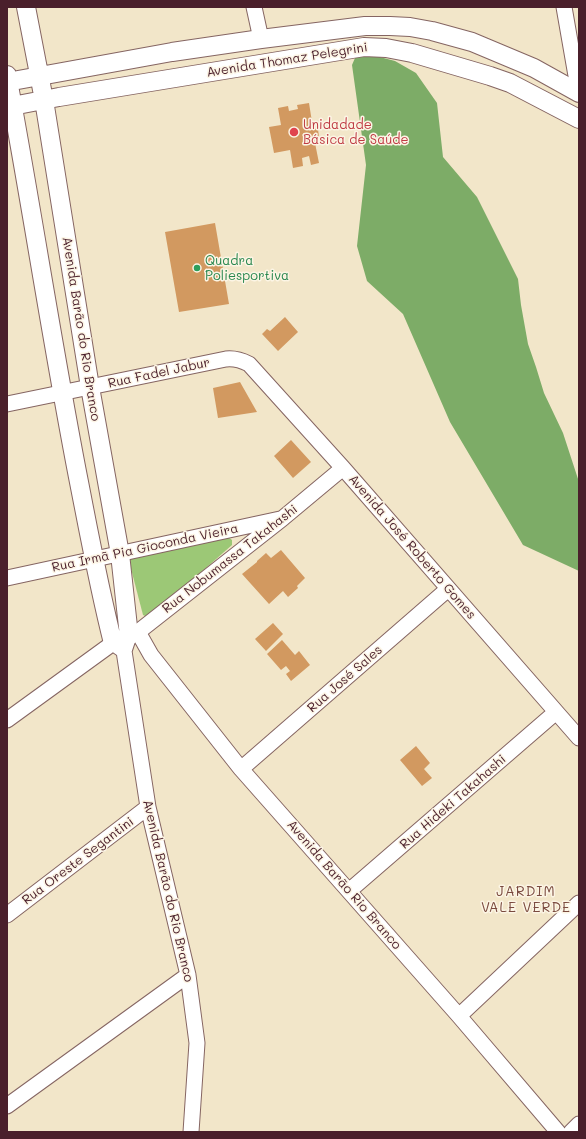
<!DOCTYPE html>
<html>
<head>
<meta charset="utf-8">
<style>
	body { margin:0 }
	#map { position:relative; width:586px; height:1139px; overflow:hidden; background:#f2e6c9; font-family:Mali,sans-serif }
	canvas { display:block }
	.frame { position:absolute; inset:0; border:8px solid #4a1f2b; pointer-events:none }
</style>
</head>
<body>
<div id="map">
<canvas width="586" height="1139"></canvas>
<div class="frame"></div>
</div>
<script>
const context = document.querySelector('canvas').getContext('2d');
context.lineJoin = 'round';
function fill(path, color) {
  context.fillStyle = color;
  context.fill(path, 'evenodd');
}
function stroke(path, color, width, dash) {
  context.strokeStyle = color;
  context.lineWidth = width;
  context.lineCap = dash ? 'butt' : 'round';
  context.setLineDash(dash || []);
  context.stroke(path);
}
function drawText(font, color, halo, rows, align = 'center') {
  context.font = font + ' Mali,sans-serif';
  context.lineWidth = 3;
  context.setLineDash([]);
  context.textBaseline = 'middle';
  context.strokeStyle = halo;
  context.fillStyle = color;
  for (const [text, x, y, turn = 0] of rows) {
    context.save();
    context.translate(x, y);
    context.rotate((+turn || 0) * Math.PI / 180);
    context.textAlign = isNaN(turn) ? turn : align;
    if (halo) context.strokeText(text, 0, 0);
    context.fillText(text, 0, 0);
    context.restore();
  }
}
const green = new Path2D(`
	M228,537l4,3v5l-78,69 -7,3 -4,-2 -14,-54 2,-5z`);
const forest = new Path2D(`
	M361,55l15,1 19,5 21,12 21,30 6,54 34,40 41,82 3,26 7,39 8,23 8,26 19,40 16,49v89l-56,-26 -73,-123 -47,-108 -36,-33 -10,-35 9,-81 -14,-100 3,-7z`);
const building = new Path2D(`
	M309,103l3,19 5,-1 2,16 -5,1 5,25 -8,2 -2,-9 -7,2 1,8 -10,2 -3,-18 -16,3 -5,-26 12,-2 -3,-17 10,-2 1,5 9,-2 -1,-4z
	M215,223l14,81 -50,8 -14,-80z
	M285,317l13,15 -20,19 -16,-17 5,-5 3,2z
	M240,382l17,30 -39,6 -5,-30z
	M291,440l20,22 -18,16 -19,-22z
	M281,550l24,28 -8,8 1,2 -10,9 -5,-6 -14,13 -27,-30 15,-12v-1l9,-8 5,5z
	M273,623l10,11 -17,17 -11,-12z
	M282,640l13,15 4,-4 11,14 -19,16 -5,-7 4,-3 -4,-5 -5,4 -14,-16z
	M416,746l14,17 -6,6 8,9 -10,8 -22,-26z`);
const minor = new Path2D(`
	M254,7l7,32
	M564,7l15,86
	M7,404l219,-45c9,-1 15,1 23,5l94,104 236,270
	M7,578l273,-59
	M138,632l13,23 90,114 218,247 99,116
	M7,720l106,-77 10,7
	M241,769l207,-180
	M349,891l207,-179
	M7,915l141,-108
	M459,1016l120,-113
	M7,1106l181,-131
	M191,1132l6,-89 -9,-68 -40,-168 -24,-156 5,-15 9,-4 145,-114 60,-50
	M571,1132l8,-8`);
const tertiary = new Path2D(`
	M7,75c25,134 45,268 71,402 11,56 21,111 35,166l16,-7 -9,-82 -30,-167 -46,-287 -18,-93
	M7,82l165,-30 89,-13 104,-13h25l20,1 22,4 40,11 62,26 45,25
	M7,107l52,-10 305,-50 22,1 26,5 78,23 20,7 69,36`);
const markers = [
	[294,132,5,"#e0444e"],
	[197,268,4,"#2e9e5b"]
];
const streetNames = [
	["Avenida Thomaz Pelegrini",287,60,-9],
	["Avenida Barão do Rio Branco",81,329,81],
	["Rua Fadel Jabur",159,373,-12],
	["Avenida José Roberto Gomes",412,547,49],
	["Rua Irmã Pia Gioconda Vieira",145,548,-12],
	["Rua Nobumassa Takahashi",230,559,-38],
	["Rua José Sales",345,679,-41],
	["Rua Hideki Takahashi",453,802,-41],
	["Rua Oreste Segantini",78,861,-37],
	["Avenida Barão Rio Branco",344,885,49],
	["Avenida Barão do Rio Branco",168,891,77]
];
const healthNames = [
	["Unidadade",303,125],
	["Básica de Saúde",303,140]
];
const leisureNames = [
	["Quadra",205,261],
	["Poliesportiva",205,276]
];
const neighbourhoodNames = [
	["JARDIM",526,892],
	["VALE VERDE",526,908]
];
fill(green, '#9cc876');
fill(forest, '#7dac67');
fill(building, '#d29960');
stroke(minor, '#856562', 17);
stroke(tertiary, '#856562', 20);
stroke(minor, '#fff', 15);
stroke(tertiary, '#fff', 18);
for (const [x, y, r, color] of markers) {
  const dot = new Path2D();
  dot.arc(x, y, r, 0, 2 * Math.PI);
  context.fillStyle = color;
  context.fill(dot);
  stroke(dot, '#fcf5e5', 1.5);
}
drawText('13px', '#4a1f2b', '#fcf5e5', streetNames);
drawText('13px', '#be3a42', '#fcf5e5', healthNames, 'left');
drawText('13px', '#27864d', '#fcf5e5', leisureNames, 'left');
context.letterSpacing = '1px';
drawText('14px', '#7a4a3e', '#fcf5e5', neighbourhoodNames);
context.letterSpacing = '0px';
</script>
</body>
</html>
